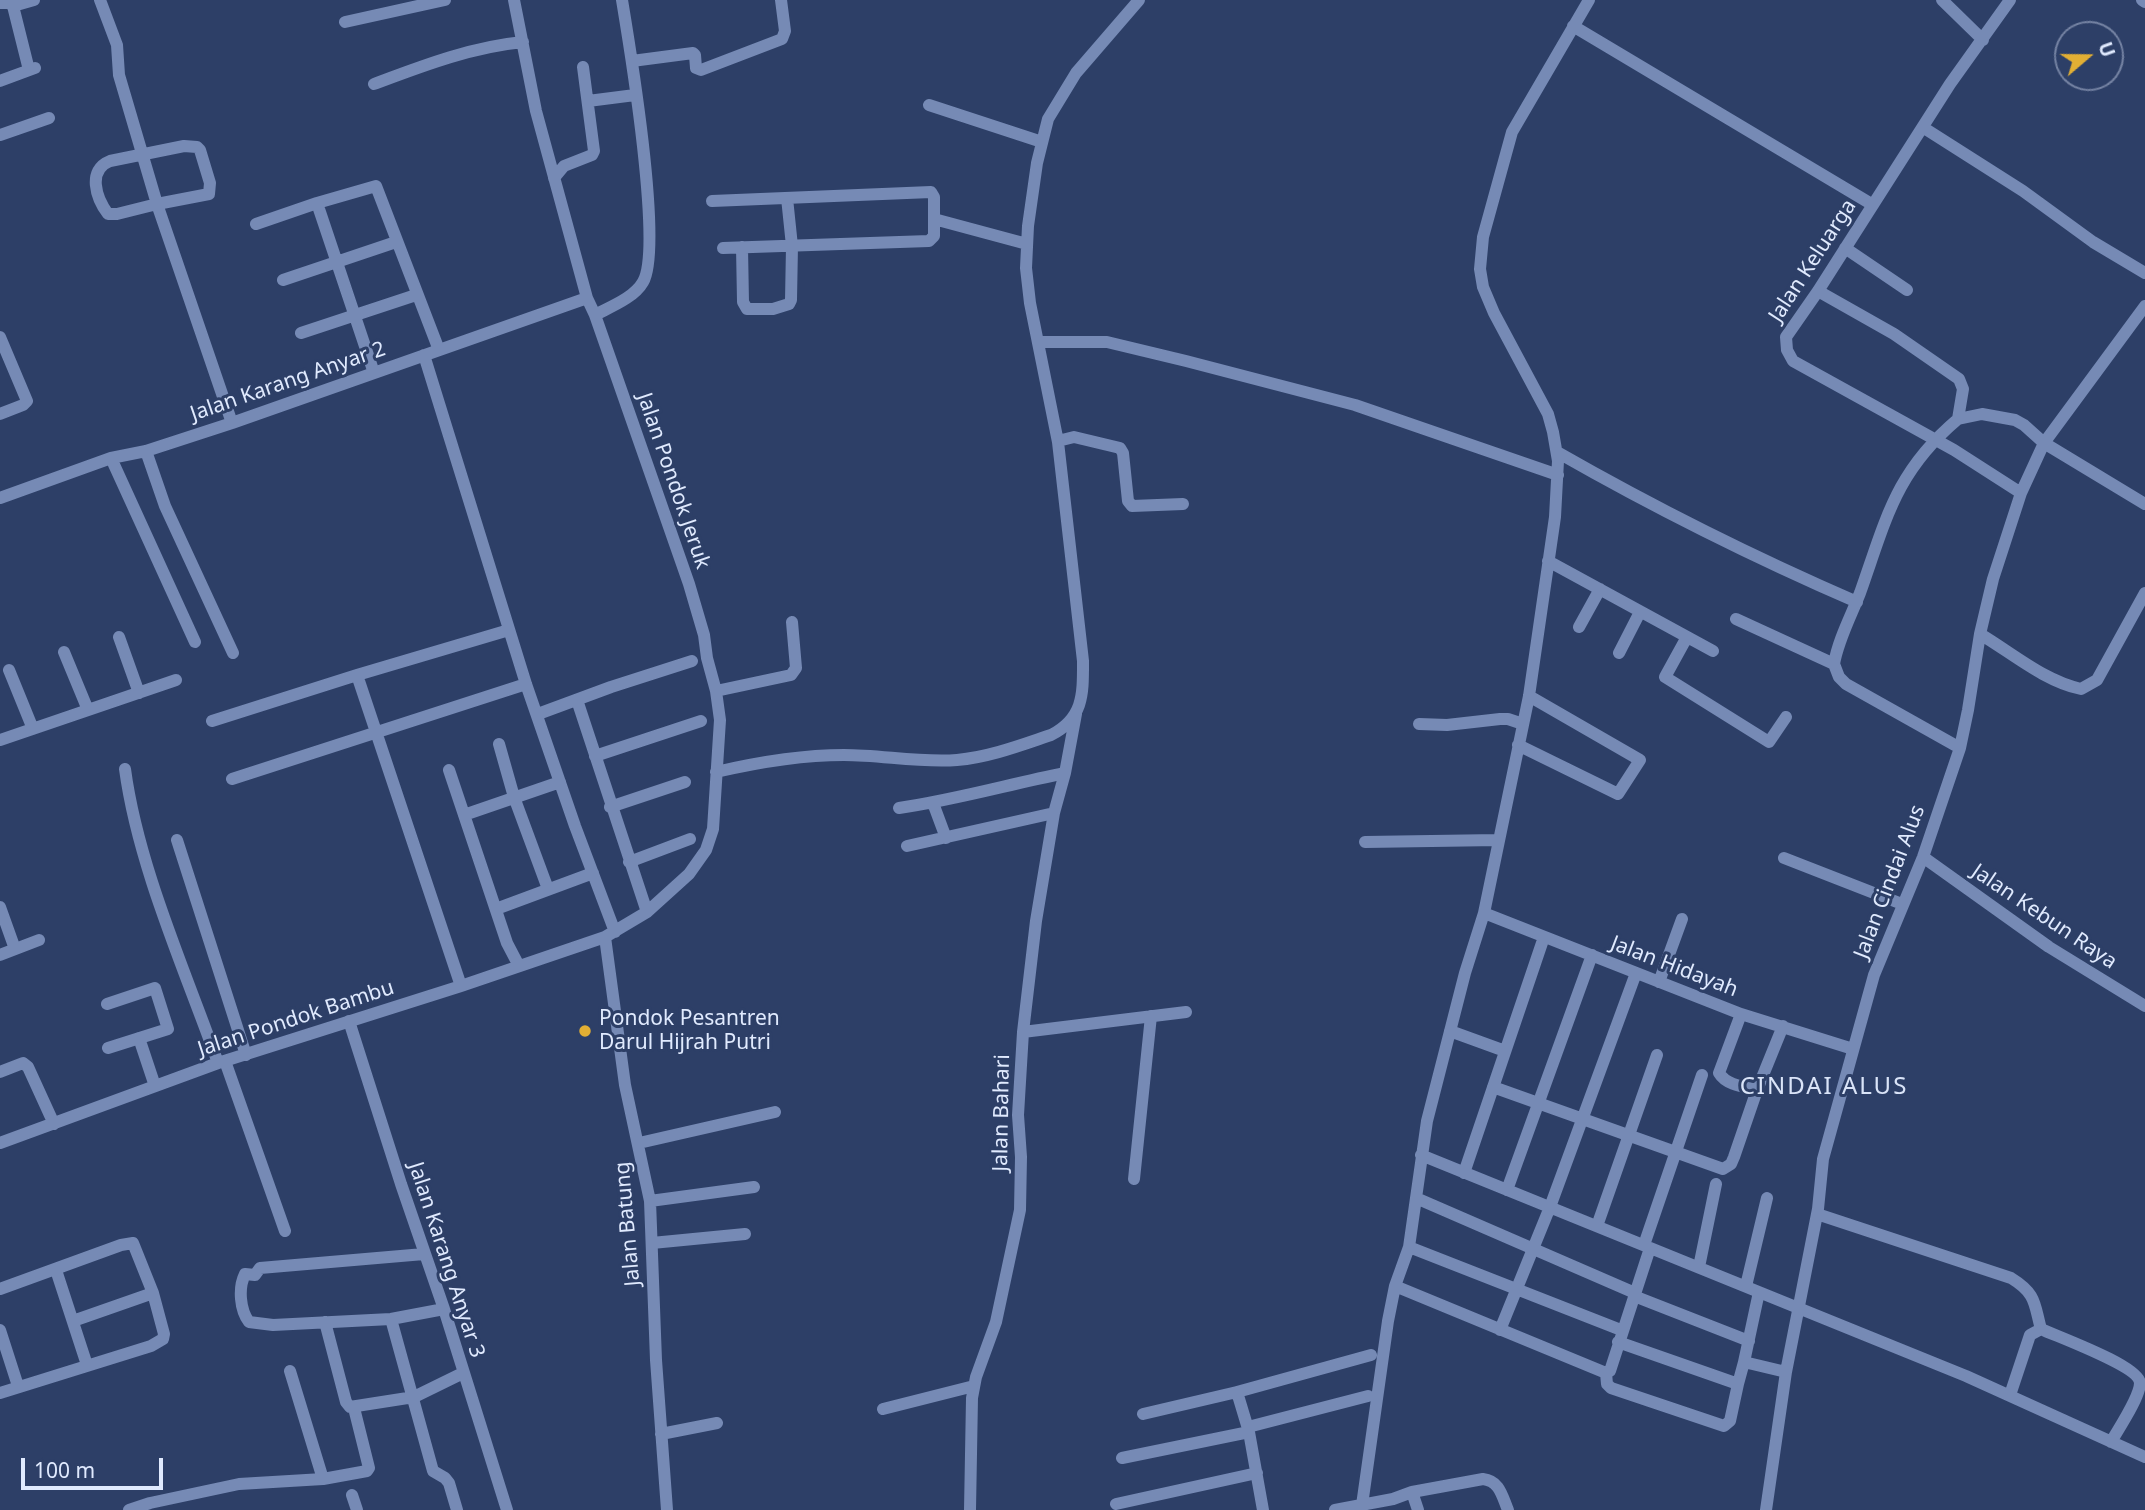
<!DOCTYPE html>
<html>
<head>
<meta charset="utf-8">
<style>
	body { margin:0 }
	#map { position:relative; width:2145px; height:1510px; overflow:hidden; background:#2d3f67; font-family:"Noto Sans",sans-serif }
	canvas { display:block }
	.north { position:absolute; left:2054px; top:21px; width:70px; height:70px; box-sizing:border-box; background:#2d3f67; border:2px solid #7583a3; border-radius:50%; rotate:70deg; font-size:19px; font-weight:700; line-height:28px; text-align:center; color:#e0eafe }
	.north::after { content:''; display:block; margin:auto; width:24px; height:32px; background:#e2af34; clip-path:polygon(50% 0,100% 100%,50% 72%,0 100%) }
	.scale { position:absolute; left:21px; top:1458px; width:142px; height:32px; box-sizing:border-box; border:4px solid #e0eafe; border-top:0; padding-left:9px; font-size:21px; line-height:24px; white-space:nowrap; color:#e0eafe; -webkit-text-stroke:5px #2d3f67; paint-order:stroke }
</style>
</head>
<body>
<div id="map">
<canvas width="2145" height="1510"></canvas>
<div class="north">U</div>
<div class="scale">100 m</div>
</div>
<script>
const context = document.querySelector('canvas').getContext('2d');
context.lineJoin = 'round';
function stroke(path, color, width, dash) {
  context.strokeStyle = color;
  context.lineWidth = width;
  context.lineCap = dash ? 'butt' : 'round';
  context.setLineDash(dash || []);
  context.stroke(path);
}
function drawText(font, color, halo, rows, align = 'center') {
  context.font = font + ' "Noto Sans",sans-serif';
  context.lineWidth = 6;
  context.setLineDash([]);
  context.textBaseline = 'middle';
  context.strokeStyle = halo;
  context.fillStyle = color;
  for (const [text, x, y, turn = 0] of rows) {
    context.save();
    context.translate(x, y);
    context.rotate((+turn || 0) * Math.PI / 180);
    context.textAlign = isNaN(turn) ? turn : align;
    if (halo) context.strokeText(text, 0, 0);
    context.fillText(text, 0, 0);
    context.restore();
  }
}
const minor = new Path2D(`
	M100,0l17,45 2,30 38,129 75,219
	M1942,0l41,40
	M2010,0l-60,84 -132,207 -32,46 1,13 6,11 161,89 67,43
	M2142,0l3,2
	M0,3h9l4,3 16,64
	M13,6l21,-6
	M345,22l100,-22
	M1573,26l300,179
	M632,61l61,-8 2,2 1,13 5,2 81,-31 3,-8 -4,-31
	M0,81l35,-13
	M374,84c48,-18 97,-37 149,-42
	M588,101l47,-6
	M929,105l113,37
	M1924,128l99,63 70,51 52,31
	M0,135l49,-17
	M184,146l13,1 3,3 10,33 -1,11 -52,10 -40,10h-9c-12,-16 -21,-44 2,-53z
	M554,178l10,-12 28,-11 2,-4 -11,-84
	M712,201l219,-9 3,5v22l93,25
	M256,224l61,-21
	M742,247l1,55 4,7h26l16,-5 2,-4 1,-54 -5,-48
	M723,248l206,-7 5,-5v-17
	M1845,248l62,42
	M283,280l113,-38
	M1818,291l76,43 65,45 4,10 -5,30c-63,53 -72,101 -98,174 -9,23 -22,47 -26,71l5,13 7,7 114,64
	M595,315c15,-8 39,-17 48,-33 20,-34 -13,-234 -21,-282
	M301,333l115,-38
	M0,337l27,64 -4,4 -23,9
	M1038,342h69l79,19 169,44 203,70
	M424,355l102,329 49,142 40,106
	M374,373l-57,-170 59,-17 63,164
	M1958,419l24,-5 33,6 9,5 20,18 101,61
	M1058,441l16,-4 46,11 3,5 5,48 4,5 51,-2
	M146,451l19,55 68,147
	M1557,452c98,56 196,105 300,150
	M111,458l84,184
	M0,498l111,-40 35,-7 86,-28 355,-125
	M1548,561l165,90
	M1736,619l98,45
	M1579,627l21,-38
	M1980,634c32,19 64,47 101,55l16,-9 48,-87
	M119,637l20,56
	M1687,637l-22,40 104,65 17,-25
	M64,652l24,58
	M1619,653l21,-41
	M9,670l24,59
	M357,675l104,311
	M716,691l75,-16 5,-7 -4,-46
	M577,700l70,212
	M538,714l73,-27 81,-26
	M212,721l145,-46 152,-45
	M1419,724l28,1 53,-6h8l15,5
	M0,740l176,-60
	M499,744l15,53 34,92
	M1518,745l100,49 22,-34 -111,-64
	M595,756l106,-35
	M125,769c13,97 60,201 93,294
	M449,770l58,173 12,23
	M716,772c43,-10 84,-17 128,-17 38,0 75,8 113,5 33,-3 64,-15 94,-25 33,-17 32,-41 32,-74l-25,-219 -28,-139 -4,-35 2,-42 9,-63 11,-44 28,-46 63,-73
	M232,779l294,-95
	M933,803l13,35
	M610,807l75,-25
	M899,808c56,-8 111,-24 166,-35
	M464,815l96,-33
	M177,840l69,215
	M1365,842l133,-2
	M907,846l147,-33
	M1923,857l126,90 96,59
	M1784,858l118,46
	M629,862l61,-23
	M0,907l15,42
	M496,909l97,-36
	M1484,913l257,101 112,35
	M605,937l20,148 25,116 6,159 11,150
	M0,955l39,-15
	M1659,982l23,-63
	M107,1004l48,-16 13,41 -60,19
	M1741,1014l-22,59c7,12 25,14 38,17
	M349,1021l52,163 43,125 63,201
	M1450,1031l55,20
	M1023,1032l163,-20
	M139,1038l16,48
	M225,1061l60,170
	M0,1072l23,-9 5,4 26,57
	M1493,1087l230,82 8,-5 3,-7 23,-67 26,-64
	M0,1143l218,-80 243,-77 144,-49 42,-25 42,-38 17,-24 7,-21 7,-109 -4,-29 -9,-33 -3,-23 -15,-51 -94,-269 -8,-17 -51,-187 -22,-111
	M639,1143l136,-31
	M1421,1155l545,221 179,81
	M1464,1173l80,-236
	M1134,1179l17,-163
	M1507,1190l85,-235
	M1416,1198l219,95
	M650,1201l104,-14
	M1817,1214l194,64c26,16 23,26 30,51
	M1597,1226l60,-171
	M652,1243l93,-9
	M1644,1245l58,-170
	M1409,1247l212,83
	M424,1254l-164,14 -5,7 -10,-1c-7,14 -5,36 4,48l24,3 118,-6 53,-10
	M1699,1267l17,-83
	M56,1270l31,95
	M1395,1286l211,87 4,-2 40,-123
	M1746,1286l21,-88
	M0,1289l121,-44 12,-2 20,50 11,41 -1,5 -12,7 -151,47
	M1634,1296l115,45
	M391,1319l42,152 12,7 4,5 8,27
	M73,1321l80,-28
	M325,1322l21,80 4,5 64,-10 49,-24
	M0,1330l18,56
	M1500,1330l50,-123 86,-234
	M1618,1342l120,42 6,-22 42,10
	M1744,1362l15,-70
	M290,1371l33,108
	M1606,1373l1,11 4,4 113,38 6,-5 8,-37
	M1237,1392l12,40 14,78
	M2010,1395l20,-60 11,-6c17,8 98,37 99,54 0,14 -21,45 -29,59
	M883,1409l91,-23
	M1143,1414l94,-22 134,-37
	M1248,1427l120,-31
	M661,1434l56,-11
	M1122,1458l127,-26
	M1412,1492l71,-13c17,2 19,17 25,31
	M352,1495l5,15
	M1116,1504l141,-31
	M1362,1505l26,-184 7,-35 14,-39 18,-126 38,-148 19,-60 45,-217 26,-179 3,-56 -5,-29 -5,-18 -54,-101 -11,-26 -3,-18 3,-32 29,-105 77,-132
	M129,1510l21,-7 89,-19 84,-5 44,-8 2,-3 -15,-60
	M970,1510l2,-112 4,-21 20,-55 24,-112 1,-53 -3,-42 5,-83 13,-111 18,-108 11,-40 11,-59
	M1335,1510l58,-11 19,-7 6,18
	M1766,1510l20,-138 32,-163 5,-50 51,-184 49,-118 37,-109 8,-38 12,-76 13,-55 28,-86 23,-50 101,-137`);
const markers = [
	[585,1031,7,"#e2af34"]
];
const streetNames = [
	["Jalan Keluarga",1813,261,-57],
	["Jalan Karang Anyar 2",288,382,-19],
	["Jalan Pondok Jeruk",673,481,71],
	["Jalan Cindai Alus",1890,882,-69],
	["Jalan Kebun Raya",2044,917,34],
	["Jalan Hidayah",1674,967,21],
	["Jalan Pondok Bambu",296,1019,-18],
	["Jalan Bahari",1002,1113,-89],
	["Jalan Batung",628,1224,-95],
	["Jalan Karang Anyar 3",446,1260,72]
];
const poiNames = [
	["Pondok Pesantren",599,1019],
	["Darul Hijrah Putri",599,1043]
];
const quarterNames = [
	["CINDAI ALUS",1824,1087]
];
stroke(minor, '#768ab5', 12);
for (const [x, y, r, color] of markers) {
  const dot = new Path2D();
  dot.arc(x, y, r, 0, 2 * Math.PI);
  context.fillStyle = color;
  context.fill(dot);
  stroke(dot, '#2d3f67', 2.5);
}
drawText('21px', '#e0eafe', '#2d3f67', streetNames);
drawText('21px', '#e0eafe', '#2d3f67', poiNames, 'left');
context.letterSpacing = '2px';
drawText('24px', '#dae4f8', '#2d3f67', quarterNames);
context.letterSpacing = '0px';
</script>
</body>
</html>
